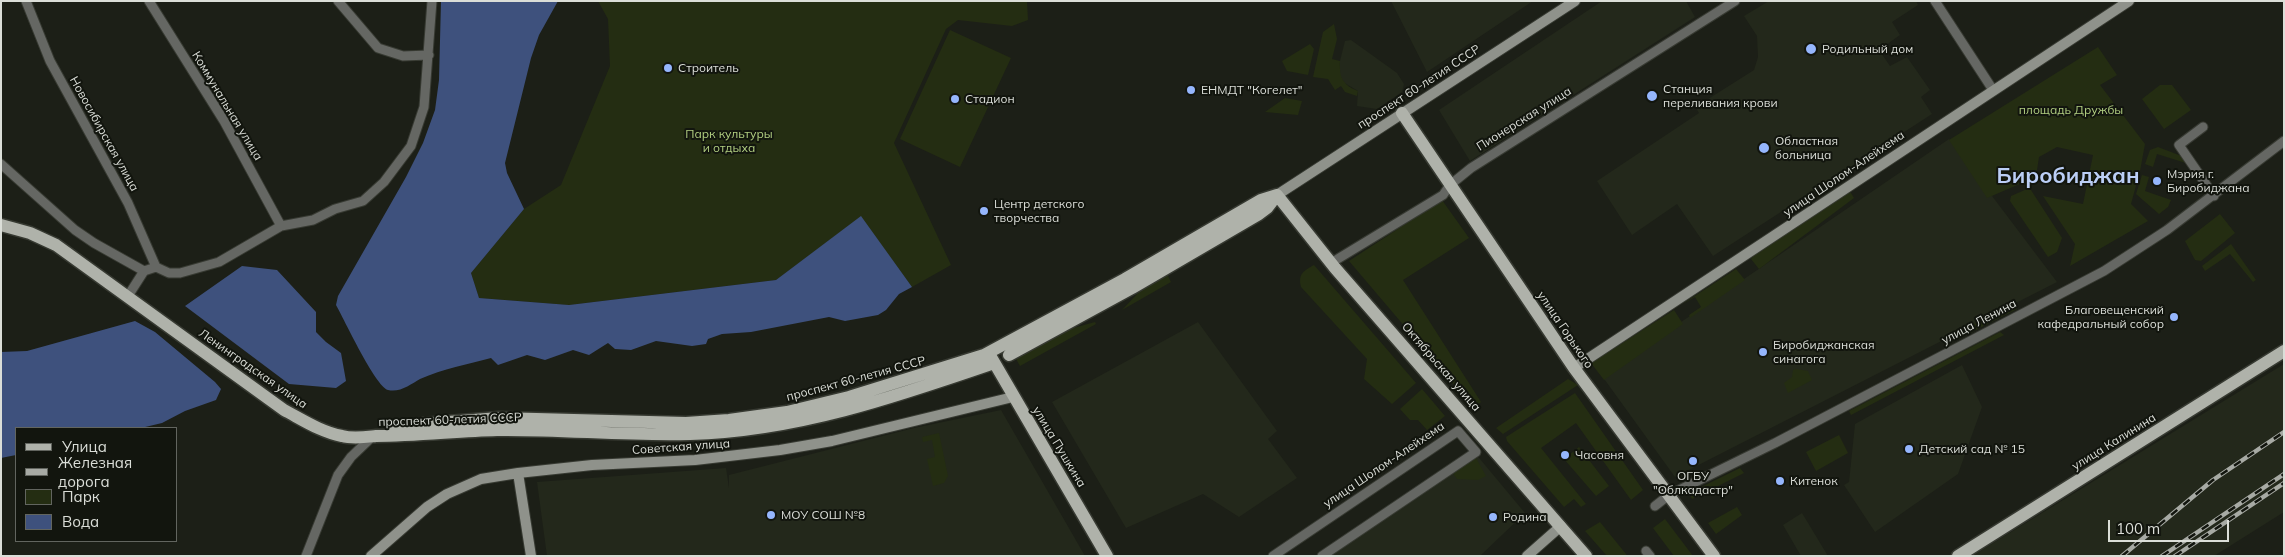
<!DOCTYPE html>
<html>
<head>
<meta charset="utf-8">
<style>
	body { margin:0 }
	#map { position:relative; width:2285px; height:557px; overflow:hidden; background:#1c1f17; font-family:Mulish,sans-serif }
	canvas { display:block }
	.frame { position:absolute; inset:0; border:2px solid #dbded8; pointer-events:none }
	.legend { position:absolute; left:15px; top:427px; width:162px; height:115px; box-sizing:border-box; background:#12150e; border:1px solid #62655f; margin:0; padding:6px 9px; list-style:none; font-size:15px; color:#dbded8 }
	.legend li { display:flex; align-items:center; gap:10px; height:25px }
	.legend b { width:25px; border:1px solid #62655f }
	.scale { position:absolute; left:2108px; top:520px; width:121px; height:22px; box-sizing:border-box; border:2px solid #dbded8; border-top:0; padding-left:6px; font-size:15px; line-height:18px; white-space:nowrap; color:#dbded8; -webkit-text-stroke:4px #12150e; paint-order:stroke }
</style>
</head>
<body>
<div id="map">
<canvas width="2285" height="557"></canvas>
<div class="frame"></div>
<ul class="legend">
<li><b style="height:6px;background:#afb2aa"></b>Улица</li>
<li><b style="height:6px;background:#a7aaa4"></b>Железная дорога</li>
<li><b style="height:14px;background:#242d12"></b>Парк</li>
<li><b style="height:14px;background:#3e517d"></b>Вода</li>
</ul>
<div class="scale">100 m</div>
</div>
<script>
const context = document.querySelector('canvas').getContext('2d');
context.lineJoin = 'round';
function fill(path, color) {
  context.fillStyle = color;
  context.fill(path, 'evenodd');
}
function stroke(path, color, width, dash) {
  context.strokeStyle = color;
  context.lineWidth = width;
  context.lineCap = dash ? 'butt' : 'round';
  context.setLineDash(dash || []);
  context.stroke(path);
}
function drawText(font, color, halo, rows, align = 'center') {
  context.font = font + ' Mulish,sans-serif';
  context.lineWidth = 4;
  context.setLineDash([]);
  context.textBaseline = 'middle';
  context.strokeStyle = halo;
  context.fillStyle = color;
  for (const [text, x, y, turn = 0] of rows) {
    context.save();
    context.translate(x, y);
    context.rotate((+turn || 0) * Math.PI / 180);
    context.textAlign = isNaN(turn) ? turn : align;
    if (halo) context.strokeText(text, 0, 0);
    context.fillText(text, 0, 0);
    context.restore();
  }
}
const built = new Path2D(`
	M1391,1h142l-106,71z
	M1602,1h84l9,16 -225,144 -31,-51z
	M1769,1h147l2,4 -26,17 8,13 -21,15 11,16 17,-9 23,33 -9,7 11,17 -219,142 -36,-52 -45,31 -35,-54 102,-68 -3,-5 9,-7 49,-31 4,-13 -1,-21 -13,-20z
	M1351,40l46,33 7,11 -2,8 -25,17 -20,-3 1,-15 -15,-9 -4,-7 1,-14 5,-20z
	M1949,139l108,143 -382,195 -73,-101z
	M1198,322l79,109 -9,8 29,39 -58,39 -36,-23 -77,34 -74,-126z
	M2284,364v148l-70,44h-242z
	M1962,365l20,42 -24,67 -83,58 -31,-47 5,-3 6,-58z
	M1001,410l84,146h-538l-10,-74 189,-14 3,20v-13l185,-47z
	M1475,453l50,60 -45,43h-161z
	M1802,513l26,43h-27l-18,-31z`);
const green = new Path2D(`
	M598,1h429l1,19 -16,6 -54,-6 -12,9 -52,114 57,122 -39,22 -51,-70 -85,63 -207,25 -90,-7 -8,-25 53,-64 37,-24 49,-119 -2,-47z
	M1334,24l3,15 -5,20 8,2c-1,17 3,24 18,30l-1,5 -12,-4 -4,-6 -6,4 -7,-11 -15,-2 10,-45z
	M950,30l61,28 -51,109 -60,-28z
	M1310,44l4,5 -6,26 -21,-4 -5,-10z
	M2098,47l19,28 -17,10 45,59 -5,27 -9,33 17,17 -78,45 5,-22 -32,-48 40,8 10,-49 -36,-8 -18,10 -3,20 -49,21 -38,-58z
	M2160,85h12l19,25 -27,19 -22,-30z
	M1285,98l17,3 -4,14 -33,-3z
	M2158,147l26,10 5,7 -32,-10 -4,13 -8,-3 5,-14z
	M2142,175l7,2 -4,14 26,9 -3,7 -9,7 -23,-20z
	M2027,189l4,1 31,48 -5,14 -9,5 -38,-56 1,-5z
	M1848,192l3,1 3,5 -95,71 -8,-10 2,-3z
	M1442,200l27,38 -66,42 78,122 -7,6 -125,-147z
	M2220,214l15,19 -34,28 -6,-1 -10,-19z
	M2231,244l25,36 -3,2 -23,-28 -25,17 -3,-5z
	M1314,265l102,118 -24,21 -28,-25 3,-20 -66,-72c-3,-13 2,-16 13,-22z
	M1736,269l9,11 -55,38 -1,-3 12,-8 -6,-10 -14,8z
	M1163,276h5l3,6 -49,28 16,-17z
	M2014,304l3,5 -59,30 -3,-5z
	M1674,310l9,14 -79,56 -13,-17z
	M1095,322l1,2 -76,42 -5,-9 51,-27z
	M2000,332l4,3 -153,80 -2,-4z
	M1796,369l12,2 4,9 -24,13 -4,-10 8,-6 1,-7z
	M1568,379l10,6 -75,49 -7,-6z
	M1422,389l23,27 -18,14 -9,-10h-8l-10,-11z
	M1575,393l68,97 -12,10 -55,-77 -35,25 45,56 -5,3 -7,-8 -10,8 -57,-66 -1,-4z
	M939,433l9,43 -4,7 -11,3 -6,-27 8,-2 -3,-17 -9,2 -1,-5z
	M1839,435l9,18 -32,18 -10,-19z
	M1579,447l30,39 -13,10 -32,-37z
	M1475,456l11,20 -8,4 -21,-1 -5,-7z
	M1740,468l4,5 -52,26 -3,-6z
	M1737,507l5,8 -26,19 -8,-11z
	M1665,519l28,37h-19l-21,-28z
	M1600,522l26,32 1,2h-20l-22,-25z`);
const water = new Path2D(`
	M441,1h117l-19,34 -8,23 -26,105 2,10 17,36 -53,64 8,25 90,7 207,-25 85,-64 51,71 -13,7 -13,16 -8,5 -33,6 -16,-4 -78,15 -29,2 -14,5 -2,5 -14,2 -36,-5 -25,9 -16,-1 -7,-6 -19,12 -16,-5 -28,10 -18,-5 -29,10 -7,-7c-23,6 -48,11 -71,21 -9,5 -20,14 -32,11 -13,-4 -44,-71 -52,-85l2,-9 68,-119 17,-34 12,-33 4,-30z
	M242,266l35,4 39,42v20l10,10 15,11 5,28 -10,7 -47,-4 -104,-78z
	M135,321l20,11 60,50 6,7 -5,11 -31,11 -23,12 -21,5h-125v27l-15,3v-106l26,-1z`);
const street = new Path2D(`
	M26,1l24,60 78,142 28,64 -12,4
	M149,1l75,120 57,105
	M338,1l40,47 25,8 26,-1
	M1935,1l58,89
	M2203,127l-24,18 35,51
	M1,164l74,66 19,13 50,28 -16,25
	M1331,263l112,-68 7,-10 21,-17 264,-167
	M156,267l13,6h11l39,-11 62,-36 32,-6 22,-11 28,-8 21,-19 27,-36 13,-39 8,-106
	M1655,506l14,-11 106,-52 329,-172 63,-41 117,-89
	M1646,551l4,5
	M306,556l32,-81 13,-18 22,-21
	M1273,556l185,-125 18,21 -154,104`);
const secondary = new Path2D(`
	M1277,195l298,-194
	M1574,368l555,-367
	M518,473l13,83
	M371,556l56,-49 20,-13 34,-15 37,-6 74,-8 103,-5 85,-10 52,-9 181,-44
	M1527,556l34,-30`);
const primary = new Path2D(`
	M1402,113l172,255 140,188
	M1277,195l58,73 251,288
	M1,225l29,8 26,12 228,165c19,10 37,22 58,26 11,3 24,1 34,0 41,0 81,-5 121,-6 64,-1 129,6 193,4 106,-3 205,-37 304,-71
	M1009,355l123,-67 127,-74 8,-6 10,-13
	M991,357l116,199
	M393,431l30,-7 76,-6 187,5 43,-3 58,-8 62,-15 135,-42 141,-76 136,-79 16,-5
	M1958,556l326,-205`);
const rail = new Path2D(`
	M2122,556l91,-76 71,-48
	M2162,556l122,-82
	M2175,556l109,-73`);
const markers = [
	[1811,49,6,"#95b6fd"],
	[668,68,5,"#95b6fd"],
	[1191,90,5,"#95b6fd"],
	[1652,96,6,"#95b6fd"],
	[955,99,5,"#95b6fd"],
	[1764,148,6,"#95b6fd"],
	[2157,181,5,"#95b6fd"],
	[984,211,5,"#95b6fd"],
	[2174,317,5,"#95b6fd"],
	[1763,352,5,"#95b6fd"],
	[1909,449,5,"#95b6fd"],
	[1565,455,5,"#95b6fd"],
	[1693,461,5,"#95b6fd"],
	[1780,481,5,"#95b6fd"],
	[771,515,5,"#95b6fd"],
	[1493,517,5,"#95b6fd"]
];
const poiNames = [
	["Родильный дом",1822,49],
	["Строитель",678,68],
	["Станция",1663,89],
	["переливания крови",1663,103],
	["ЕНМДТ \"Когелет\"",1201,90],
	["Стадион",965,99],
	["Областная",1775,141],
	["больница",1775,155],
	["Мэрия г.",2167,174],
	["Биробиджана",2167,188],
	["Центр детского",994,204],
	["творчества",994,218],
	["Благовещенский",2164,310,"right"],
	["кафедральный собор",2164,324,"right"],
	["Биробиджанская",1773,345],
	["синагога",1773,359],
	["Детский сад № 15",1919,449],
	["Часовня",1575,455],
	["ОГБУ",1693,476,"center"],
	["\"Облкадастр\"",1693,490,"center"],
	["Китенок",1790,481],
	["МОУ СОШ №8",781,515],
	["Родина",1503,517]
];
const streetNames = [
	["проспект 60-летия СССР",1419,87,-33],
	["Коммунальная улица",227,106,59],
	["Пионерская улица",1524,119,-32],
	["Новосибирская улица",104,134,61],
	["улица Шолом-Алейхема",1844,174,-34],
	["улица Ленина",1979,322,-28],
	["улица Горького",1565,330,56],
	["Октябрьская улица",1441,367,49],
	["Ленинградская улица",253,369,35],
	["проспект 60-летия СССР",856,379,-15],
	["проспект 60-летия СССР",450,420,-2],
	["улица Калинина",2114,442,-32],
	["Советская улица",681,447,-4],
	["улица Пушкина",1059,447,59],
	["улица Шолом-Алейхема",1384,465,-34]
];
const parkNames = [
	["площадь Дружбы",2071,110],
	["Парк культуры",729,134],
	["и отдыха",729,148]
];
const townNames = [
	["Биробиджан",2068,176]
];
fill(built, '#23281b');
fill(green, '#242d12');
fill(water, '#3e517d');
stroke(street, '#373a32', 11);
stroke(secondary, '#373a32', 12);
stroke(primary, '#373a32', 15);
stroke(street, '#656763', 9);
stroke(secondary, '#8f928b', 10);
stroke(primary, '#afb2aa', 12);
stroke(rail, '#a7aaa4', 4.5);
stroke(rail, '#12150e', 2.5, [8]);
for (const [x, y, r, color] of markers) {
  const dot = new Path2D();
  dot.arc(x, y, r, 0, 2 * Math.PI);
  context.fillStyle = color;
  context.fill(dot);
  stroke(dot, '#12150e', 2);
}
drawText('12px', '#dbded8', '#12150e', poiNames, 'left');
drawText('12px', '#dbded8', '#12150e', streetNames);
drawText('12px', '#b1ce81', '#12150e', parkNames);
drawText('bold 22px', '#bbcef6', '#12150e', townNames);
</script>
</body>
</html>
